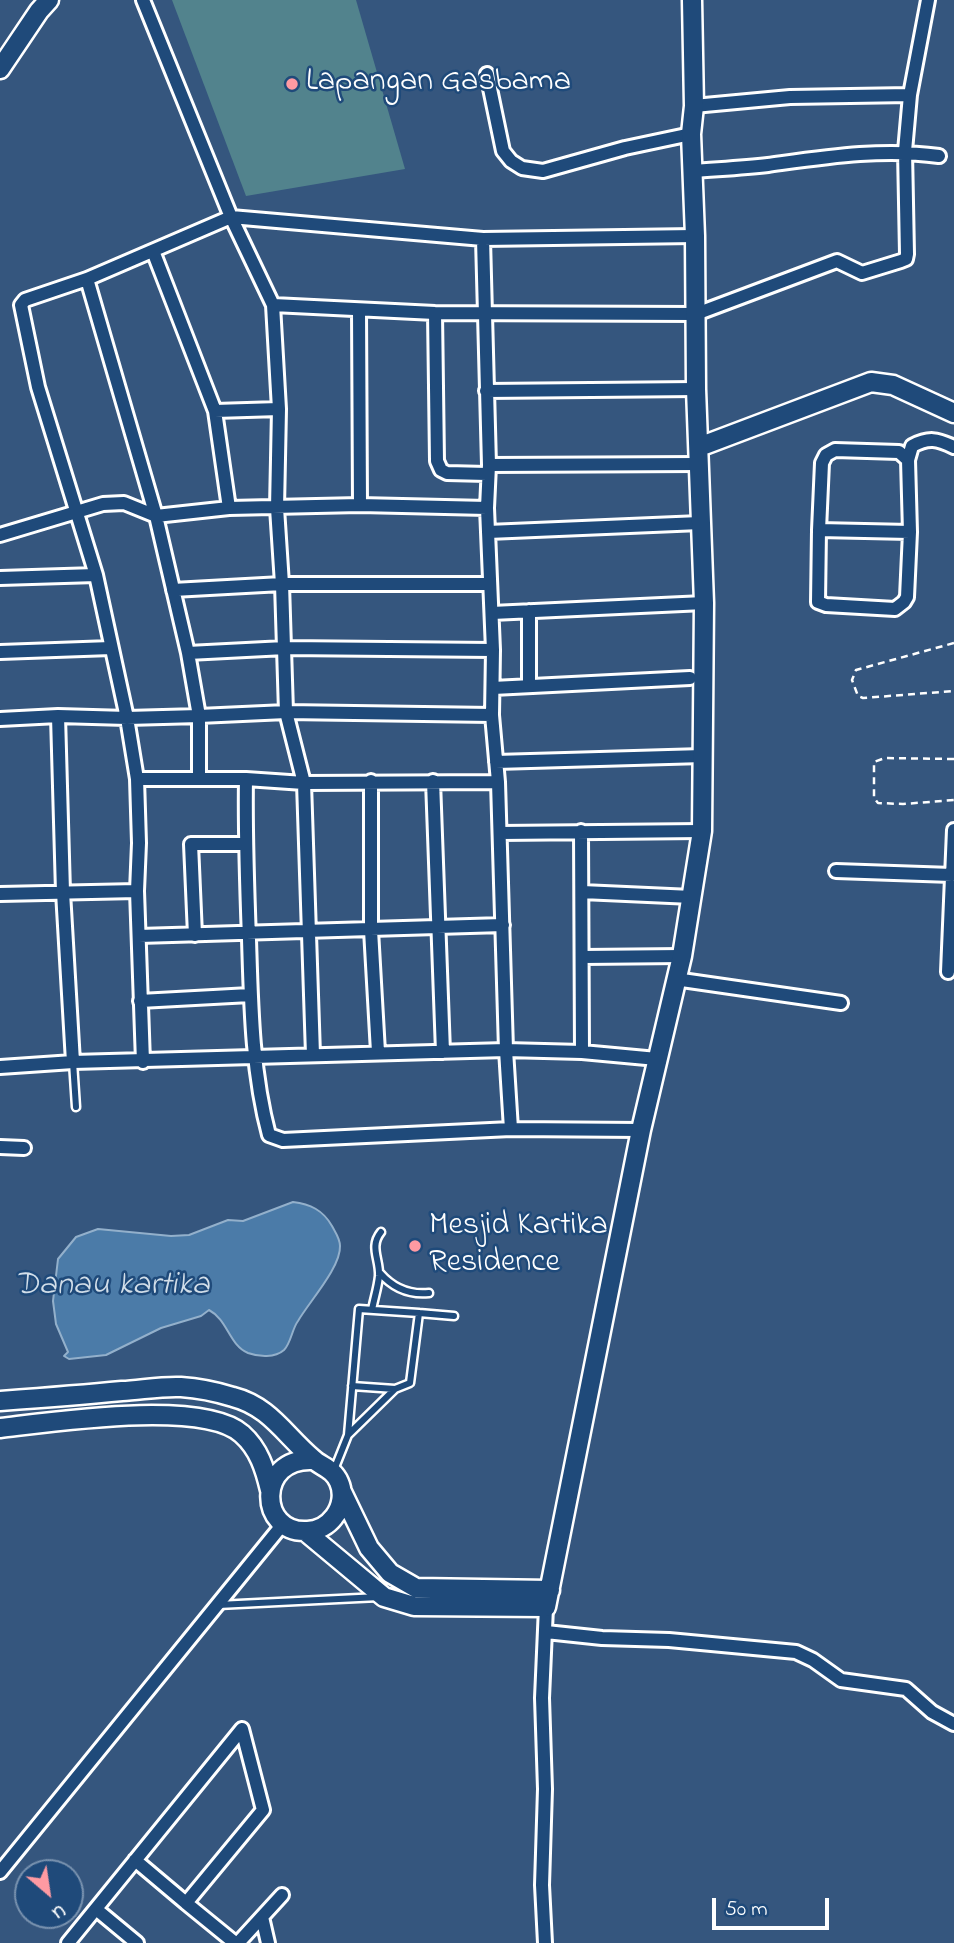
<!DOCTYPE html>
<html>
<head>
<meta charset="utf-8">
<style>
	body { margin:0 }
	#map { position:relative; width:954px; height:1943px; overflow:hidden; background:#35567e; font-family:"Indie Flower",sans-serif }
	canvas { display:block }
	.north { position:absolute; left:14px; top:1859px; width:70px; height:70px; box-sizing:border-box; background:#1f4a7a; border:2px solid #7992af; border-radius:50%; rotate:151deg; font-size:19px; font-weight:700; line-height:28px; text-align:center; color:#fff }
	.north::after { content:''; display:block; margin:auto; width:24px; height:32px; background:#ff9aa2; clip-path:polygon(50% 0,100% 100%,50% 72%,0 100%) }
	.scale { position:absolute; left:712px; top:1898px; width:117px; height:32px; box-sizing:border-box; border:4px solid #fff; border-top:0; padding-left:9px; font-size:21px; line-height:24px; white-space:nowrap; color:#fff; -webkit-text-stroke:5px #1f4a7a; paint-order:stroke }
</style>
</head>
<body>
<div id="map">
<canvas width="954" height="1943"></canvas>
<div class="north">U</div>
<div class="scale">50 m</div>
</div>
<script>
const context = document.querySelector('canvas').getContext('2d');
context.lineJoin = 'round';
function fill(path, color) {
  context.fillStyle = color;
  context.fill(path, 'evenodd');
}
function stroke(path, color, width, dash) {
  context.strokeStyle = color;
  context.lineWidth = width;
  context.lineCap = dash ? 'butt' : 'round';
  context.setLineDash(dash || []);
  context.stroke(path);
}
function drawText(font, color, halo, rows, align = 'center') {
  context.font = font + ' "Indie Flower",sans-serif';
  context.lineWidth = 5;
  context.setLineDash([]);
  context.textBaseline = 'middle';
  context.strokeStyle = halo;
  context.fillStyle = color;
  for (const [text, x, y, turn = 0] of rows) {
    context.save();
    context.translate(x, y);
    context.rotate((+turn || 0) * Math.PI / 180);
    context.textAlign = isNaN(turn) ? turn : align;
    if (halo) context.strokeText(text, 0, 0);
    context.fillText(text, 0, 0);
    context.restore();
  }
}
const green = new Path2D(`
	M172,0h184l49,169 -159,27z`);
const water = new Path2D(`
	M293,1202c17,2 30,8 39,24 3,6 8,12 8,20 1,21 -31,56 -42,75 -6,8 -7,22 -14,29 -9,8 -25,7 -36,3 -19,-8 -20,-33 -39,-43l-8,6 -40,12 -55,27 -37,4 -5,-3 4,-4 -12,-28 -3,-23 5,-42 18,-22 22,-8 73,7 18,-1 39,-15 15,1z`);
const path = new Path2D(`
	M954,643l-98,27 -4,10 6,16 5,2 91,-7
	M954,759l-69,-1 -11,4v36l4,5 25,1 51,-4`);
const lane = new Path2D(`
	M73,1062l3,45
	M380,1273c13,15 29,22 49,20
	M372,1310c2,-11 6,-23 7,-34 1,-17 -10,-29 2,-44
	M419,1313l35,3
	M352,1386l43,3
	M334,1470l14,-35 47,-46 15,-6 9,-70 -60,-4 -11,126
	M218,1605l161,-8`);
const street = new Path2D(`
	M143,0l88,217 42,88 6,104 -2,99 5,76 4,128 18,71 9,272
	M487,74l16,77 8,10 11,7 21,3 82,-23 66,-14
	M694,106l96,-9 120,-2
	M693,171c25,-2 50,-3 75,-6 58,-8 113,-17 171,-9
	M483,239l6,226 -2,43 6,142 -1,65 6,67 8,268 5,79
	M153,251l62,160 14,97
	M87,279l69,237 32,137 11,63v62
	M273,305l162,8 261,1 141,-53 25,12 39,-12 5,-2 1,-5 -2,-103 5,-56 18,-95
	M359,310l1,195
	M435,313l2,148 4,9 6,3 40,1
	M486,391l210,-2
	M215,411l64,-2
	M908,460l2,72 -3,65 -3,5 -9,7 -69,-4 -8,-3 1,-72 91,2
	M489,465l210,-1
	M819,530l3,-67 4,-8 9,-5 64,2 9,8 4,-14c17,-9 25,-7 42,1
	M488,532l212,-9
	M0,535l103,-31 21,-1 32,13 73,-8 131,-3 127,3
	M0,578l96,-3
	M173,590l109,-6h208
	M529,611v75
	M492,613l212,-10
	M0,652l111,-4
	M188,653l97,-5 208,2
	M493,688l197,-10
	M58,716l5,176 10,170
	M0,719l58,-3 69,2 72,-2 87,-4 206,3
	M496,762l207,-6
	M137,779h109l58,4 194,-1
	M246,779c-1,53 1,106 3,160 2,65 3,133 20,196l14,5 228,-11 130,1
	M371,781v149l7,122
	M433,781l10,271
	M581,831l1,221
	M500,833l202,-2
	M836,871l116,4
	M582,892l110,5
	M0,894l137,-3
	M195,935l-4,-91h53
	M139,936l364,-11
	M583,957l99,-1
	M948,972l6,-142
	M675,979l166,24
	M140,1001l110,-6
	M143,1062l-6,-171 2,-48 -2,-64 -10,-61 -31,-143 -58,-188 -17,-82 4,-5 62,-21 144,-62 252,22 212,-3
	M0,1067l73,-5 433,-12 76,2 75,7
	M0,1147l24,1
	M546,1632l56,6 67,2 127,12 17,8 28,20 65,9 26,23 22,12
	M0,1872l283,-348
	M186,1903l49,40
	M96,1909l41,34
	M262,1917l6,26
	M68,1943l174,-214 21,81 -77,93 -51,-43
	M238,1943l44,-48
	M545,1943l-3,-58 3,-96 -3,-91 4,-91`);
const secondary = new Path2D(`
	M0,69l39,-58 10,-11
	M699,447l172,-65 22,3 61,28
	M0,1401c41,-3 81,-6 122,-10 19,-1 40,-5 59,-4 16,1 36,5 52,10 36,9 52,38 79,61 9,9 21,10 27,24 5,11 3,25 -5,35 -6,8 -16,14 -27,14 -49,3 -51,-74 6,-71
	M0,1428c52,-6 203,-29 242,6 17,15 23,35 28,56
	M342,1492l27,56 21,25 26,15 134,2
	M306,1532l78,65 30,9 132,1 95,-477 41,-174 20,-125 2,-228 -8,-214 -1,-153 -4,-102 3,-28 -2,-106`);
const markers = [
	[292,84,7,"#ff9aa2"],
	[415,1246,7,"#ff9aa2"]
];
const poiNames = [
	["Lapangan Gasbama",306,84],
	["Mesjid Kartika",429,1228],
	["Residence",429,1265]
];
const waterNames = [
	["Danau kartika",112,1288]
];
fill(green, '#52838d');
fill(water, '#4b7ba8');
stroke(water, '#93b0cb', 2);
stroke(lane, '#fff', 11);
stroke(street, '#fff', 18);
stroke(secondary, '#fff', 23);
stroke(path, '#fff', 2.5, [7, 5]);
stroke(lane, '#1f4a7a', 6);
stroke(street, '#1f4a7a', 12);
stroke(secondary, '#1f4a7a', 18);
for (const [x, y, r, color] of markers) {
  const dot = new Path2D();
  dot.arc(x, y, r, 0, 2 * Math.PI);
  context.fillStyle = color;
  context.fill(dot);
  stroke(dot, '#1f4a7a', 2.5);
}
drawText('32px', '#fff', '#1f4a7a', poiNames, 'left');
drawText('italic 33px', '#d2dee9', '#1f4a7a', waterNames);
</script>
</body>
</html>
